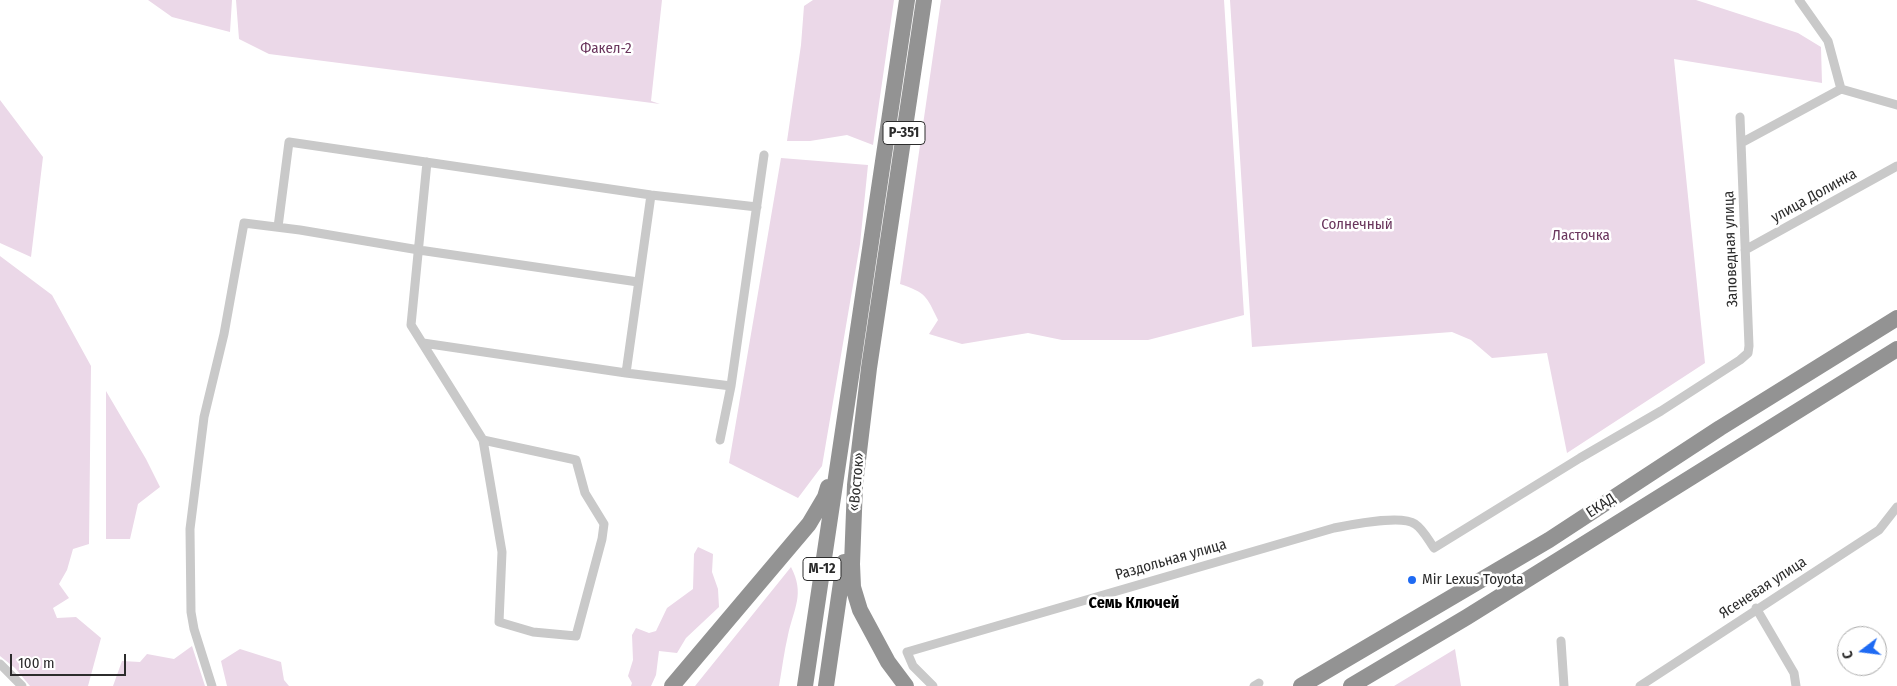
<!DOCTYPE html>
<html>
<head>
<meta charset="utf-8">
<style>
	body { margin:0 }
	#map { position:relative; width:1897px; height:686px; overflow:hidden; background:#fff; font-family:"Fira Sans Condensed",sans-serif }
	canvas { display:block }
	.north { position:absolute; left:1837px; top:626px; width:50px; height:50px; box-sizing:border-box; background:#fff; border:1px solid #ababab; border-radius:50%; rotate:255deg; font-size:14px; font-weight:700; line-height:20px; text-align:center; color:#2c2c2c }
	.north::after { content:''; display:block; margin:auto; width:18px; height:22px; background:#1e6af3; clip-path:polygon(50% 0,100% 100%,50% 72%,0 100%) }
	.scale { position:absolute; left:10px; top:654px; width:116px; height:22px; box-sizing:border-box; border:2px solid #2c2c2c; border-top:0; padding-left:6px; font-size:15px; line-height:18px; white-space:nowrap; color:#2c2c2c; -webkit-text-stroke:4px #fff; paint-order:stroke }
</style>
</head>
<body>
<div id="map">
<canvas width="1897" height="686"></canvas>
<div class="north">С</div>
<div class="scale">100 m</div>
</div>
<script>
const context = document.querySelector('canvas').getContext('2d');
context.lineJoin = 'round';
function fill(path, color) {
  context.fillStyle = color;
  context.fill(path, 'evenodd');
}
function stroke(path, color, width, dash) {
  context.strokeStyle = color;
  context.lineWidth = width;
  context.lineCap = dash ? 'butt' : 'round';
  context.setLineDash(dash || []);
  context.stroke(path);
}
function drawText(font, color, halo, rows, align = 'center') {
  context.font = font + ' "Fira Sans Condensed",sans-serif';
  context.lineWidth = 5;
  context.setLineDash([]);
  context.textBaseline = 'middle';
  context.strokeStyle = halo;
  context.fillStyle = color;
  for (const [text, x, y, turn = 0] of rows) {
    context.save();
    context.translate(x, y);
    context.rotate((+turn || 0) * Math.PI / 180);
    context.textAlign = isNaN(turn) ? turn : align;
    if (halo) context.strokeText(text, 0, 0);
    context.fillText(text, 0, 0);
    context.restore();
  }
}
const green = new Path2D(`
	M148,0h84l-2,32 -58,-15z
	M236,0h426l-11,101 9,3 -391,-50 -30,-15z
	M813,0h81l-21,145 -26,-10 -37,6h-23l14,-96 3,-39z
	M941,0h283l20,315 -96,25h-86l-34,-7 -66,11 -33,-10 9,-14c-12,-25 -12,-27 -38,-36z
	M1230,0h466l102,33 23,14 1,36 -148,-24 31,304 -138,90 -20,-100 -55,5 -21,-18 -19,-8 -200,15z
	M0,100l43,57 -12,100 -31,-14z
	M781,158l87,7 -8,79 -38,222 -24,32 -69,-35z
	M0,256l52,39 39,71 -2,178 -16,5 -6,21 -8,14 10,14 -16,10 4,10 19,-1 25,21 -13,48h-58l-15,-18 -15,-12z
	M106,391l40,68 14,28 -22,17 -8,35h-24z
	M698,547l15,7 -1,18 6,17 1,18 -33,31 -9,15 -18,-2 -3,24 -5,11h-20l1,-3 -4,-7 5,-16 -1,-25 4,-7 13,5 7,-2 11,-23 26,-19 1,-35z
	M791,567c14,27 3,41 -3,68 -4,17 -6,34 -9,51h-84z
	M192,646l13,40h-92l9,-25 18,1 7,-8 27,5z
	M240,649l41,13 3,18 5,6h-62l-6,-25z
	M1455,649l6,37h-67z`);
const street = new Path2D(`
	M1799,0l29,41 13,48
	M1741,143l100,-54 56,16
	M427,162l-16,163 72,115 19,112 -3,70 34,10 43,4 26,-97 2,-15 -19,-31 -9,-33 -93,-20
	M278,227l11,-85 362,53 106,12
	M1745,250l152,-84
	M423,343l203,30 105,13
	M626,373l25,-178
	M720,440l11,-54 33,-231
	M1756,608l38,65 2,13
	M1561,641l3,45
	M0,664l22,22
	M212,686l-18,-57 -3,-17 -1,-83 14,-112 20,-83 20,-111 56,7 119,20 219,32
	M933,686l-20,-20 -6,-14 427,-124c17,-3 67,-14 81,-4 8,5 14,17 19,24l146,-90 81,-47 79,-51 8,-7 1,-7 -9,-229
	M1254,686l5,-3
	M1640,686l239,-156 18,-23`);
const highway = new Path2D(`
	M672,686l137,-162 16,-27 3,-10
	M805,686l102,-686
	M826,686l18,-124
	M906,686l-18,-24 -28,-52 -7,-23 -1,-23 3,-79 14,-117 55,-368
	M1301,686l248,-146 171,-112 177,-110
	M1351,686l116,-69 430,-268`);
const markers = [
	[1412,580,5,"#1e6af3"]
];
const shields = [
	[904,133,42],
	[822,569,38]
];
const shieldNames = [
	["Р-351",904,133],
	["М-12",822,569]
];
const parkNames = [
	["Факел-2",606,49],
	["Солнечный",1357,225],
	["Ласточка",1581,236]
];
const streetNames = [
	["улица Долинка",1814,196,-29],
	["Заповедная улица",1731,249,-92],
	["«Восток»",857,482,-85],
	["ЕКАД",1601,506,-33],
	["Раздольная улица",1171,560,-16],
	["Ясеневая улица",1763,588,-33]
];
const poiNames = [
	["Mir Lexus Toyota",1422,580]
];
const neighbourhoodNames = [
	["Семь Ключей",1134,604]
];
fill(green, '#ebd8e8');
stroke(street, '#c9c9c9', 9);
stroke(highway, '#939393', 16);
for (const [x, y, r, color] of markers) {
  const dot = new Path2D();
  dot.arc(x, y, r, 0, 2 * Math.PI);
  context.fillStyle = color;
  context.fill(dot);
  stroke(dot, '#fff', 2);
}
for (const [x, y, w] of shields) {
  const box = new Path2D();
  box.roundRect(x - w / 2, y - 11.5, w, 23, 4);
  context.fillStyle = '#fff';
  context.fill(box);
  stroke(box, '#2c2c2c', 1);
}
drawText('bold 14px', '#2c2c2c', null, shieldNames);
drawText('15px', '#6a365d', '#fff', parkNames);
drawText('15px', '#2c2c2c', '#fff', streetNames);
drawText('15px', '#2c2c2c', '#fff', poiNames, 'left');
drawText('bold 16px', '#000', '#fff', neighbourhoodNames);
</script>
</body>
</html>
